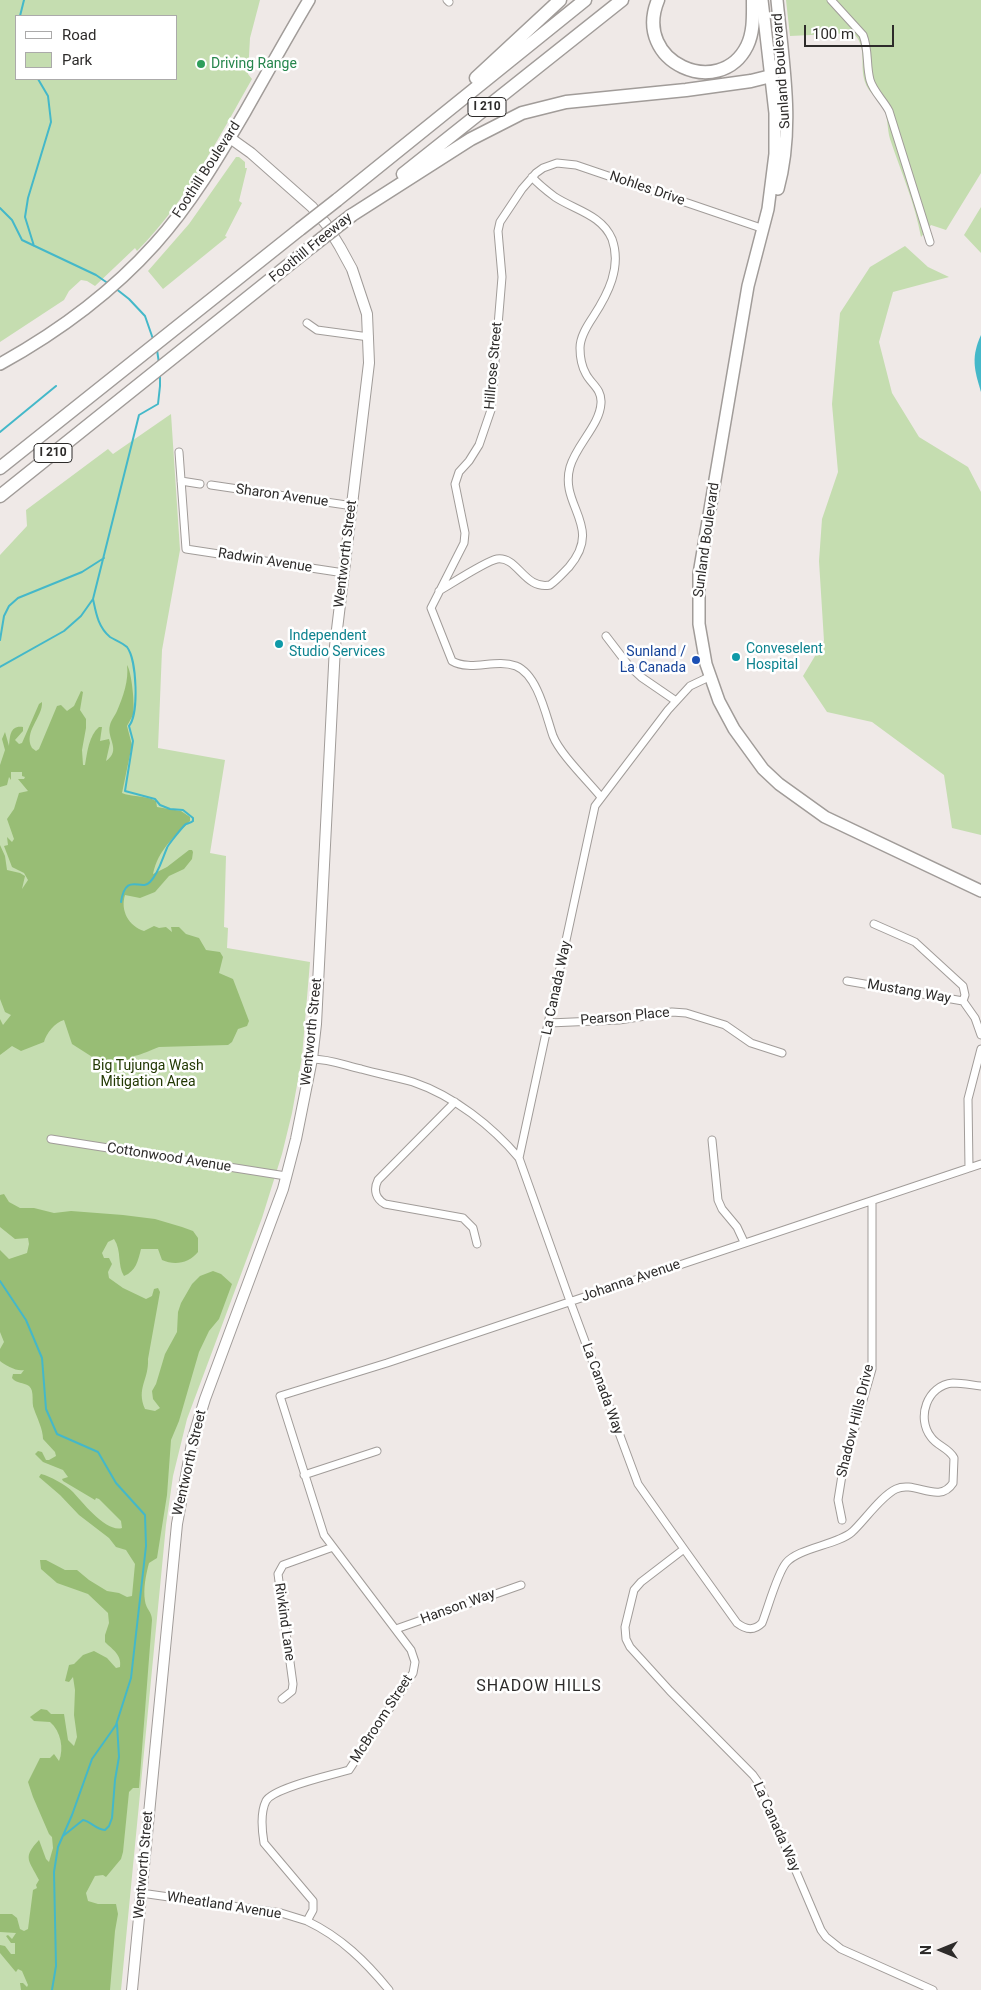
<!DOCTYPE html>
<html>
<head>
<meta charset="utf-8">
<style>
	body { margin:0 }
	#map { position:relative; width:981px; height:1990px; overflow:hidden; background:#efe9e7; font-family:Roboto,sans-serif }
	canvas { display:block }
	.legend { position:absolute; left:15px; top:15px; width:162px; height:65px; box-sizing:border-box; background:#fff; border:1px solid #abaaaa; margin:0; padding:6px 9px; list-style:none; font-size:15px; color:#2d2b2a }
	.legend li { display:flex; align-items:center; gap:10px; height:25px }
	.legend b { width:25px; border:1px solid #abaaaa }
	.north { position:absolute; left:916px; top:1925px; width:50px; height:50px; -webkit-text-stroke:4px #fff; paint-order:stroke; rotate:270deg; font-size:14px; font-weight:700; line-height:20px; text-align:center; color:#2d2b2a }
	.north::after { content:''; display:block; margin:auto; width:18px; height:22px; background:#2d2b2a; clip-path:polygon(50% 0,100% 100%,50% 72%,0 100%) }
	.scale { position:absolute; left:804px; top:25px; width:90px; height:22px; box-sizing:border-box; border:2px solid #2d2b2a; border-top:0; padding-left:6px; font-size:15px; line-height:18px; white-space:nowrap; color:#2d2b2a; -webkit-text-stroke:4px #fff; paint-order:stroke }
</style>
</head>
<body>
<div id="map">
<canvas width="981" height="1990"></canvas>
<ul class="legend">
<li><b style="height:6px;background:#fff"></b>Road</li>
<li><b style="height:14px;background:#c5ddb0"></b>Park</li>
</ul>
<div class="north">N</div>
<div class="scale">100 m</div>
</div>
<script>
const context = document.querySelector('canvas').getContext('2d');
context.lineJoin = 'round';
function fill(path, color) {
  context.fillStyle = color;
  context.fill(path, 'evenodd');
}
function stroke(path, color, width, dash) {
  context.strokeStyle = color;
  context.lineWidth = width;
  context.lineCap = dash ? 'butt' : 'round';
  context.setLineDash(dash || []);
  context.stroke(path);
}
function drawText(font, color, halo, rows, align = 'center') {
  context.font = font + ' Roboto,sans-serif';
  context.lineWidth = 5;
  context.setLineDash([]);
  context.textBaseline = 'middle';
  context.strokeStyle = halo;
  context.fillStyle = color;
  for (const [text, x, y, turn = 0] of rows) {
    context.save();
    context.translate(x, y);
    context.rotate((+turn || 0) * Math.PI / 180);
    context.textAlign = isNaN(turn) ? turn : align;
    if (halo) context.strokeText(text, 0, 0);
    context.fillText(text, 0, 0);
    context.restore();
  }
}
const green = new Path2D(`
	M0,0h260l-10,38 -2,36 4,5c-34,60 -66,123 -115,172l-2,-3 -40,38 -8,-5 -6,-1 -12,11 -5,9 -64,42zM16,16h160v63h-160z
	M786,0h195v173l-35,57 -15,-5 -10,12c-6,-34 -20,-65 -31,-98 -3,-10 -2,-25 -7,-32 -6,-10 -15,-15 -18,-25 -6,-19 3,-35 -12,-49l-63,3z
	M236,157h3l6,5v6h2l-8,33 3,2 -17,33 2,1 -64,52 -15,-18 41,-47z
	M981,207v46l-17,-18z
	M905,246l23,21 21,10 -56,15 -14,50 13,51 27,44 49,30 13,25v343l-29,-7 -8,-53 -72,-53 -45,-10 -24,-36 21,-35 -5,-80 3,-42 16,-47 -6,-68 8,-91 30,-46z
	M171,414l9,136 -18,100 -4,98 67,12 -15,93 16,3 -2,71 4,1 -1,20 83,14 -8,95 -10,56 -10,41 -20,64 -75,201 -14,57 -7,49 -45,465h-121v-1435l27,-29 -1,-16 82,-61 5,5z`);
const forest = new Path2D(`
	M127,665c5,8 8,41 6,50 -2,4 -4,7 -6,11l5,19 -10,48c8,4 23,2 34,8l1,6 24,4 9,6v4c-16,16 -32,29 -37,53l14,-7 22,-17h3l1,2 -1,7 -8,10 -15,7 -14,16 -15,6 -15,-3c-5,16 4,31 19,36l10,-5 5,2 7,-1 6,5 -1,-5h8l7,7 13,4 7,12 14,2 3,5 -4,16 14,6 16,42 -2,5 -9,3 -6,13 -4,3 -69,2c-9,3 -15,7 -25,9v8l10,5 -2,5 -36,-5 -9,-9 -25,-16 -8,-24c-9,2 -18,14 -20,22l-23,9 -9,-5 -12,9v-36l3,6 8,-10 -6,-3 -5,-13v-154l5,11 2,14 13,3 5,3 -3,13 6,-9 -4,-7 -12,-6 -8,-21 4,-1 -1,-8 5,5 2,-3 -7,-20 7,-10 5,-16 9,-2 -10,-12h6l1,-2 -3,-1v-4h-11v8l-2,-3 -2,8 -7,2v-22l5,-15 -3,-11 3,-7 4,14c1,-10 1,-21 14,-19v4l-8,9 4,4 3,-1 17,-39 3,-2c1,15 -19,30 -10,46l4,3 3,-2 18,-43 4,-1 6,6 7,-5 7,-15 2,1 -3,18 6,9v9l-4,22 1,15h2c2,-12 4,-30 14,-38h3l-2,14 9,-2 1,4 -4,18c16,-11 0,-23 4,-36 1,-5 5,-9 7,-14 6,-14 12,-31 10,-46z
	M4,1194l5,8 11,6h14l20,5 17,-2 52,4 32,4 27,8 11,4 5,7v14c-9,11 -23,14 -36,8l-4,-11h-17c-3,12 -5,22 -17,27 -7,-11 -2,-25 -10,-37l-6,3 -6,11 2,5h5l3,6 -4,8 1,6 14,10 23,11 6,-3 2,-7 4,-1 2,4 -12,67c1,21 -12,29 -3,50l10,2 5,-3 -7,-9 -1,-8 4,-7 9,-30 12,-22 1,-20 3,-9 11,-19 8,-8 13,-5 8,3 11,10 -13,35 -10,12 -10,21 -20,69 -8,19 -4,55 -10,63 -8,5c-3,11 -6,26 -4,38 1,8 7,11 7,19l-13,168h-6l-4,4 -6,60 -2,7 -15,18 -3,-2 -8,1 -9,17 2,8 10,3h18l2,10 -3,17 -5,59h-89l-1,-7h3l4,4 1,-2 -6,-14 -4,-2 -2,3 -1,-1 -15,-18v-8l5,1 6,8h4v-11h-4l-5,-7 2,-1 4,4 4,-6 -16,-1v-18h12l5,4 3,11 4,2 4,-2 5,-39 4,-2 -1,-3 3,-5c-10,-20 -17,-22 0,-40l7,19 3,3 4,-14 -1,-11 -3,-3 -16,-37 -5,-15 12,-24h10l4,-4 5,7c5,-12 2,-30 -9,-39l-16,-1 -4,-4 11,-8 6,1 4,4h13l4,26 6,6 3,-9 -3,-22 1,-25 -2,-13 -4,5 -4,-1 4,-16 5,-1 9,-9 11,-4 13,7 9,10 4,-1c2,-12 -7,-17 -15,-25v-7l4,-12 -1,-10 -20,-19 -31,-11 -16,-14 -1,-9h6l19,10h12l12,10 18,11 12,2 8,4 5,-1 3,-32 -9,-14 -10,-3 -7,-9 -30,-23 -19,-20 -21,-18 2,-3c9,2 25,11 32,18 9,10 34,41 49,36l-1,-7 -22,-22 -3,-1 -1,2 -32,-19 -1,-2 6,-2 -5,-7 -20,-8 -8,-8 3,-3 4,1 4,8h3l7,-4 -1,-4 -12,-13c0,-10 -6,-21 -9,-30 -3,-6 1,-18 -5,-23 -6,-4 -12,-2 -17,-8l1,-4h8l3,-4c-7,2 -19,-5 -24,-9v-12l4,-7 -4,-10v-82l9,9 18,-6 2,-9 -1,-6 -13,1 -15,-12v-32z`);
const water = new Path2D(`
	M981,335v57c-7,-23 -10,-35 0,-57z`);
const stream = new Path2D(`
	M20,16l4,-16
	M0,208l12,12 10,20 74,35 13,9
	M34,246l-9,-29 3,-19 23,-76 -3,-26 -10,-17
	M115,288l14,11 16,17 8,23
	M157,350l2,13
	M0,432l56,-46
	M93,599c3,14 5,28 17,38 5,3 13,6 17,10 10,13 12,67 2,79l4,15 -8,50 30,8 5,6 10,4 13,1 10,8v3c-2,2 -5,2 -7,3 -2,1 -19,22 -19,24 -5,11 -8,25 -17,34 -9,10 -24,-11 -29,20
	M0,640l4,-24 5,-10 9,-8 64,-26 22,-14
	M0,667l64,-36 17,-15 12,-17 46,-184 19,-11 2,-18v-11
	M0,1281l26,39 16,38 4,51 11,25 41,18 18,31 29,32 1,31 -15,132 -15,47 -24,34 -20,56 -14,32 -4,25 2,94 -4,24
	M63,1836l20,-16c9,2 12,9 22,10l4,-4 3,-8 3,-38 4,-23 -2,-33`);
const minor = new Path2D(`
	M447,0l2,2
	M831,0l32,35c6,15 3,30 7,45 3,11 14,21 19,31l41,131
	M307,323l10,7 52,7
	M179,452l7,97 158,24
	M181,481l19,3
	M211,485l142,21
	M439,591c12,-7 47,-30 58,-32 21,-3 27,31 53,26 7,-5 13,-12 19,-18 35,-41 -10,-61 1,-100 6,-22 30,-42 31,-64 1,-14 -10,-19 -15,-29 -4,-7 -6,-18 -6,-26 0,-11 7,-22 13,-31 15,-23 29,-50 19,-78 -10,-24 -37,-29 -57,-42 -8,-6 -16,-12 -23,-20
	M606,636l23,30 12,11 35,24
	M709,677l-19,9 -22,24 -73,96 -76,352 51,143 68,183 46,65 -43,33 -7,8 -9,37 1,12 4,8 40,44 83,84 5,7 63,148 5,7 15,12 92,41
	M601,797c-13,-16 -41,-43 -48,-61 -7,-20 -15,-61 -37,-70 -21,-8 -45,6 -64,-5l-21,-53 33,-65 1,-10 -10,-49 4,-12 10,-11 10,-16 12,-35 11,-133 -4,-46 2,-9 22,-33 14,-16 7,-5 14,-5 19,2 188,64
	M874,924l41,18 48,44 2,9 -2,6
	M847,981l116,20 12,17 6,17
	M549,1023l70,-3 53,-8 14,1 39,12 26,18 31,10
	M312,1059c17,0 32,6 49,10 17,5 36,8 52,13 41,14 79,44 106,76
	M455,1102l-77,78c-5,10 -2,19 7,24l78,14 10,10 4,16
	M51,1139l235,37
	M712,1140l6,60 4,9 15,18 7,15
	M969,1168l-1,-69 13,-50
	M304,1475l73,-24
	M842,1520l-4,-20 5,-31 29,-100v-168
	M684,1549l53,74c9,7 17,8 25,0 6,-15 15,-49 24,-60 12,-15 51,-18 66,-31 13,-12 29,-36 44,-43 19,-9 43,16 57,-6l1,-25c-5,-10 -17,-12 -23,-21 -15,-19 -4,-52 22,-54 9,0 19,2 28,3
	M396,1629l125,-44
	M282,1699l10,-8 1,-7 -15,-110 5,-9 50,-18
	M141,1893l140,20 26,8
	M389,1990c-23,-28 -48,-53 -82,-69l6,-11v-9l-49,-58c-2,-12 -4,-30 2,-42 7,-13 66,-26 83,-31l64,-97 2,-11 -4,-12 -87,-115 -44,-139 107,-33 594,-199`);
const secondary = new Path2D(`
	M132,1990l45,-466 16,-86 12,-39 78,-210 13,-50 16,-80 4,-35 19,-378 34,-283 -2,-49 -15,-45 -12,-22 -14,-23 -14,-17 -61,-54 -21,-15`);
const primary = new Path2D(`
	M762,0l13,113v41l-7,55 -20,77 -49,288v50l7,40 13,37 15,28 29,40 16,15 46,33 156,74
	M777,0c6,63 18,127 1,189
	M0,364c58,-32 111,-71 155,-120 36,-40 63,-86 90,-132 21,-37 42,-75 64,-112`);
const motorway = new Path2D(`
	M658,0c-26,63 62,100 89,46 7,-14 6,-31 6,-46
	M476,78l84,-78
	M403,174l219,-174
	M337,200l248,-200
	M352,215l119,-76 51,-26 44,-11 120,-12 65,-9 20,-5 6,-6 5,-12
	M0,468l300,-239
	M0,496l311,-249`);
const motorwayBridge = new Path2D(`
	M300,229l37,-29
	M311,247l41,-32`);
const markers = [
	[201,64,5,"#2e9e5b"],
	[279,644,5,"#0f9aa8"],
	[736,657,5,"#0f9aa8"],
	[696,660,5,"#1a4fb4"]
];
const shields = [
	[487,107,38],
	[53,453,38]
];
const shieldNames = [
	["I 210",487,107],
	["I 210",53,453]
];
const leisureNames = [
	["Driving Range",211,64]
];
const streetNames = [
	["Sunland Boulevard",782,71,-94],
	["Foothill Boulevard",207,170,-57],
	["Nohles Drive",647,189,19],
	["Foothill Freeway",311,248,-39],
	["Hillrose Street",494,366,-85],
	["Sharon Avenue",282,496,8],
	["Sunland Boulevard",707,540,-82],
	["Wentworth Street",346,554,-83],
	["Radwin Avenue",265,561,9],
	["La Canada Way",557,988,-78],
	["Mustang Way",909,992,10],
	["Pearson Place",625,1017,-5],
	["Wentworth Street",312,1032,-84],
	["Cottonwood Avenue",169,1158,9],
	["Johanna Avenue",631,1281,-19],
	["La Canada Way",602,1389,70],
	["Shadow Hills Drive",856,1421,-76],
	["Wentworth Street",190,1463,-77],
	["Hanson Way",458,1607,-20],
	["Rivkind Lane",284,1622,82],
	["McBroom Street",382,1719,-57],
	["La Canada Way",776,1827,66],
	["Wentworth Street",144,1865,-85],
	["Wheatland Avenue",224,1906,9]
];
const cultureNames = [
	["Independent",289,636],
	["Studio Services",289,652],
	["Conveselent",746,649],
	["Hospital",746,665]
];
const transitNames = [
	["Sunland /",686,652],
	["La Canada",686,668]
];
const parkNames = [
	["Big Tujunga Wash",148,1066],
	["Mitigation Area",148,1082]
];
const quarterNames = [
	["SHADOW HILLS",539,1687]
];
fill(green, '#c5ddb0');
fill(forest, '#98bd75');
fill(water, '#44b8c9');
stroke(stream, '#44b8c9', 2);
stroke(minor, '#a19c99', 9);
stroke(secondary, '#a19c99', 12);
stroke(primary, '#a19c99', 14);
stroke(motorway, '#a19c99', 15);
stroke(minor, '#fff', 7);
stroke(secondary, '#fff', 10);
stroke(primary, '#fff', 11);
stroke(motorway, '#fff', 12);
stroke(motorwayBridge, '#a19c99', 15, []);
stroke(motorwayBridge, '#fff', 12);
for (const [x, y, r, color] of markers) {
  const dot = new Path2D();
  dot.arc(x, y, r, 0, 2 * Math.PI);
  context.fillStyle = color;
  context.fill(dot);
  stroke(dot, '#fff', 2);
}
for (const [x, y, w] of shields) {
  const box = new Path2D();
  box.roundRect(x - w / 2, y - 9.5, w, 19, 4);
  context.fillStyle = '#fff';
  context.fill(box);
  stroke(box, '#2d2b2a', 1);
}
drawText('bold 12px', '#2d2b2a', null, shieldNames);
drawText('14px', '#27864d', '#fff', leisureNames, 'left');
drawText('14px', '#2d2b2a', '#fff', streetNames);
drawText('14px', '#0d838f', '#fff', cultureNames, 'left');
drawText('14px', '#164399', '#fff', transitNames, 'right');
drawText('14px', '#233904', '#fff', parkNames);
context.letterSpacing = '1px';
drawText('16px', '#2d2b2a', '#fff', quarterNames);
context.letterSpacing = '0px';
</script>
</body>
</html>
